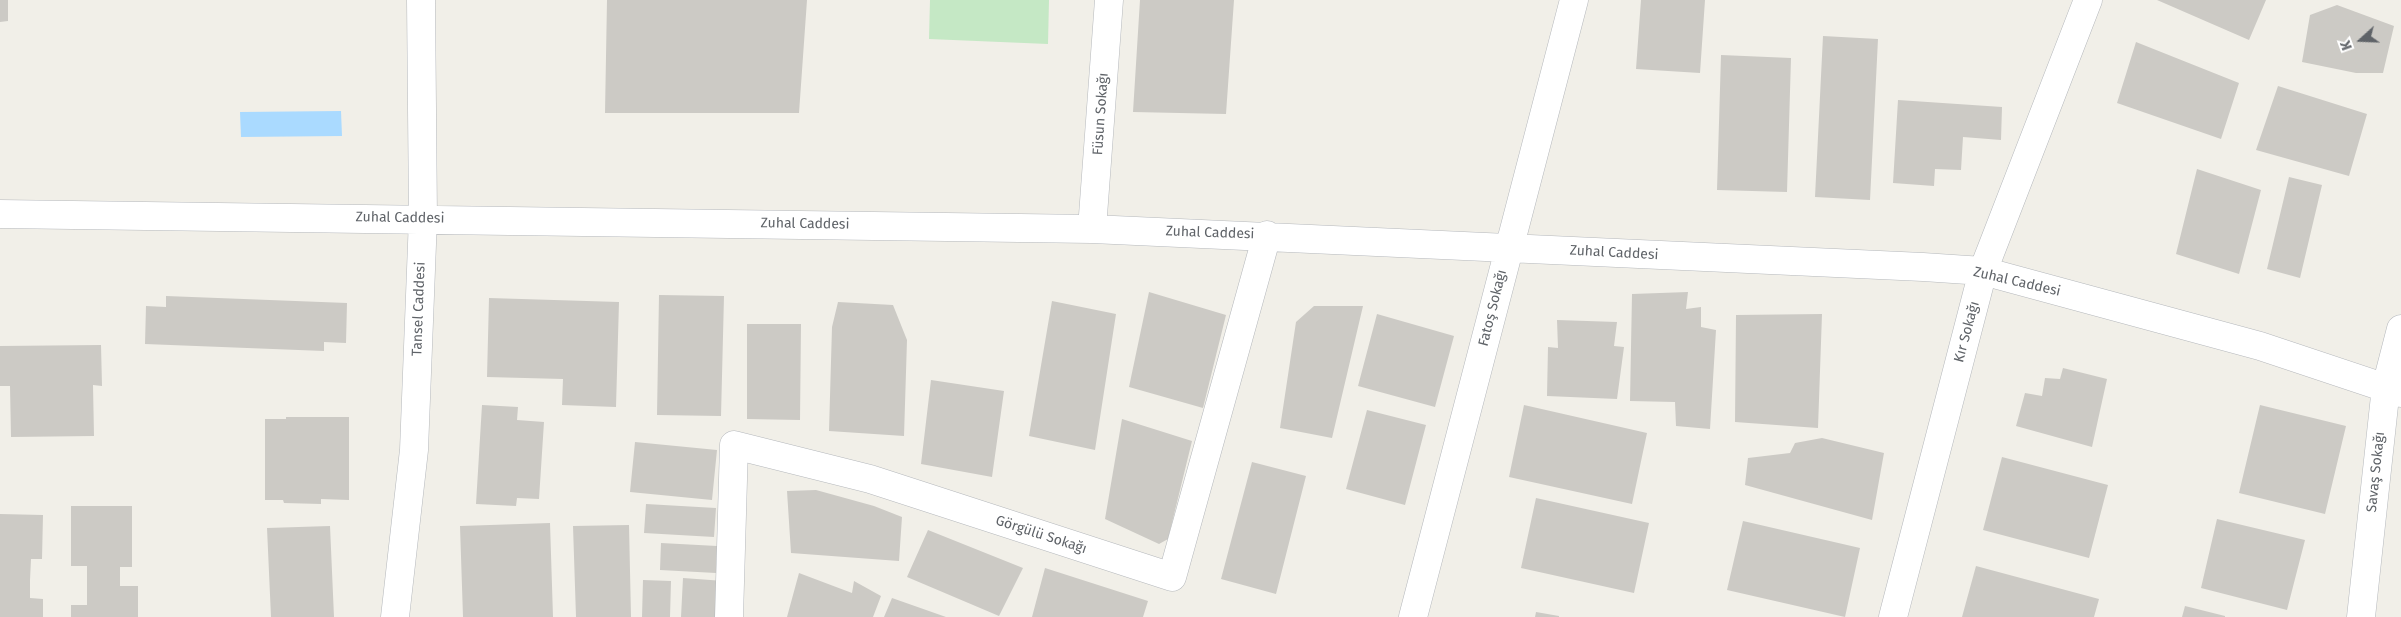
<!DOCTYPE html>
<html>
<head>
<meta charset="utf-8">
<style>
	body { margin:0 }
	#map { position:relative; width:2401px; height:617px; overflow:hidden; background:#f1efe8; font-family:"Fira Sans",sans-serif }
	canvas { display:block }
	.north { position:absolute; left:2336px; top:15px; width:50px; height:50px; -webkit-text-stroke:4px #fff; paint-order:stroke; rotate:250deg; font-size:14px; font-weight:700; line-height:20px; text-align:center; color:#5f6368 }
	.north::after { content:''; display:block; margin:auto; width:18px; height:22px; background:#5f6368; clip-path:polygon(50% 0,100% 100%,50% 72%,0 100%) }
</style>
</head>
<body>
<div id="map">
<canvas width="2401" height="617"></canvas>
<div class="north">K</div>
</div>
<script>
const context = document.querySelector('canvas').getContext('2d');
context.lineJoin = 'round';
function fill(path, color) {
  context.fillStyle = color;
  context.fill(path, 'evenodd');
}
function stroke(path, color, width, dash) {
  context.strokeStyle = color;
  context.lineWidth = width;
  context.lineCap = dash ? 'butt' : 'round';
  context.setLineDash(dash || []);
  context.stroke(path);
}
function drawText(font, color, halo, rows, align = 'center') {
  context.font = font + ' "Fira Sans",sans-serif';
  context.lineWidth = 4;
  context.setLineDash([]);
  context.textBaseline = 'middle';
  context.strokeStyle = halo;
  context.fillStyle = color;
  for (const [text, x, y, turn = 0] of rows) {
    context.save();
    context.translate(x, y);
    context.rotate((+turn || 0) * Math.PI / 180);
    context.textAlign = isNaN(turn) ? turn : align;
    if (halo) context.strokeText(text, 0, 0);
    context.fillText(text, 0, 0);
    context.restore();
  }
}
const green = new Path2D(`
	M930,0h119l-1,44 -119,-5z`);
const water = new Path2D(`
	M341,111l1,25 -101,1 -1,-25z`);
const building = new Path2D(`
	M0,0h8v21l-8,1z
	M607,0h200l-8,113h-194z
	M1140,0h94l-8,114 -93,-2z
	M1641,0h64l-5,73 -64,-4z
	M2157,0h109l-17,40z
	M2337,5l57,21 -11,47h-27l-54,-11 8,-47z
	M1823,36l55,3 -8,161 -55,-3z
	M2136,42l103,41 -18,56 -104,-36z
	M1721,55l70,3 -4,134 -70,-2z
	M2278,86l89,28 -18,62 -93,-26z
	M1898,100l104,7 -1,33 -38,-3 -2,33 -26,-1 -1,17 -41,-3z
	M2197,169l64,21 -22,84 -63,-20z
	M2289,177l33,8 -22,93 -33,-9z
	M1149,292l77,23 -23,93 -74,-21z
	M1688,292l-2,17 15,-2v20l15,3 -6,99 -34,-3 -1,-24 -45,-1 2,-107z
	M659,295l65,1 -3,120 -64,-1z
	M166,296l181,7 -1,40 -22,-1v9l-179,-7 1,-38 20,1z
	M489,298l130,4 -3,105 -54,-2 1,-26 -76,-2z
	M1052,301l64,13 -21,136 -66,-14z
	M838,302l55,3 14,35 -3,96 -75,-5 3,-104z
	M1314,306h49l-31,132 -52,-10 16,-106z
	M1377,314l77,22 -19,71 -77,-21z
	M1822,314l-4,114 -83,-6 1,-107z
	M1557,320l60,2 -3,24 10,1 -7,52 -70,-3 1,-49 10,1z
	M747,324h54l-1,96 -53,-1z
	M101,345l1,41 -9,-1 1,51 -83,1 -1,-51h-10v-40z
	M2063,368l44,11 -15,68 -76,-21 9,-33 17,3 3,-18 15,1z
	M931,380l73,11 -12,86 -71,-13z
	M482,405l36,2 -1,13 27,2 -5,77 -22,-1 -1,8 -40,-2z
	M1524,405l123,28 -15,71 -123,-27z
	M2260,405l86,21 -21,88 -86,-21z
	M1367,410l59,15 -21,80 -59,-16z
	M286,417h63v83l-28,-1v5l-37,-1 -1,-3h-18v-81h21z
	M1122,419l70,22 -24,98 -9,5 -54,-25z
	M1822,438l62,15 -12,67 -127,-35 3,-27 42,-5 5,-10z
	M635,442l82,8 -5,50 -82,-8z
	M2002,457l106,28 -19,73 -106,-28z
	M1252,462l54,14 -30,118 -55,-15z
	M816,490l58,16 28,11 -3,44 -108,-8 -4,-62z
	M1536,498l113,25 -15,70 -113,-25z
	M646,504l70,4 -2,29 -70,-4z
	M71,506h61v61h-12v19h18v31h-67v-12h16v-39h-16z
	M0,514l43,1 -1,44h-11l-1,21v18l13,1v18h-43z
	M2217,519l88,21 -18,70 -86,-22z
	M1743,521l117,27 -15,69 -118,-27z
	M550,523l3,94h-90l-3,-91z
	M629,525l2,92h-55l-3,-91z
	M330,526l4,91h-63l-4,-89z
	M928,530l95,38 -24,48 -92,-39z
	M661,543l56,3 -1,27 -56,-3z
	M1976,566l123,33 -5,18h-132z
	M1045,568l103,33 -5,16h-111z
	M799,573l53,20 2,-12 27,15 -8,21h-86z
	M683,578l41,3 -2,36h-41z
	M643,580l28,1 -1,36h-28z
	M892,598l54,19h-62z
	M2185,606l40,10v1h-43z
	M1536,612l23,4v1h-24z`);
const minor = new Path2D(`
	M0,214l1092,15 831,38 60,4 277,75 141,47
	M1092,229l17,-229
	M395,617l19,-167 9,-232 -2,-218
	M729,617l5,-172 136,34 302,98 95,-342
	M1413,617l161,-617
	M1893,617l90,-346 105,-271
	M2361,617l25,-230 15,-58`);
const streetNames = [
	["Füsun Sokağı",1101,114,-86],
	["Zuhal Caddesi",400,218,1],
	["Zuhal Caddesi",805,224,1],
	["Zuhal Caddesi",1210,233,2],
	["Zuhal Caddesi",1614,253,3],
	["Zuhal Caddesi",2017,282,13],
	["Fatoş Sokağı",1493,308,-76],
	["Tansel Caddesi",419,309,-88],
	["Kır Sokağı",1967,332,-75],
	["Savaş Sokağı",2376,472,-84],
	["Görgülü Sokağı",1041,535,18]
];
fill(green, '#c5e8c5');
fill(water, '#aadaff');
fill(building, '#cccac5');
stroke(minor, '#b5b8bc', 29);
stroke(minor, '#fff', 28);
drawText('14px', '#5f6368', '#fff', streetNames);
</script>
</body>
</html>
